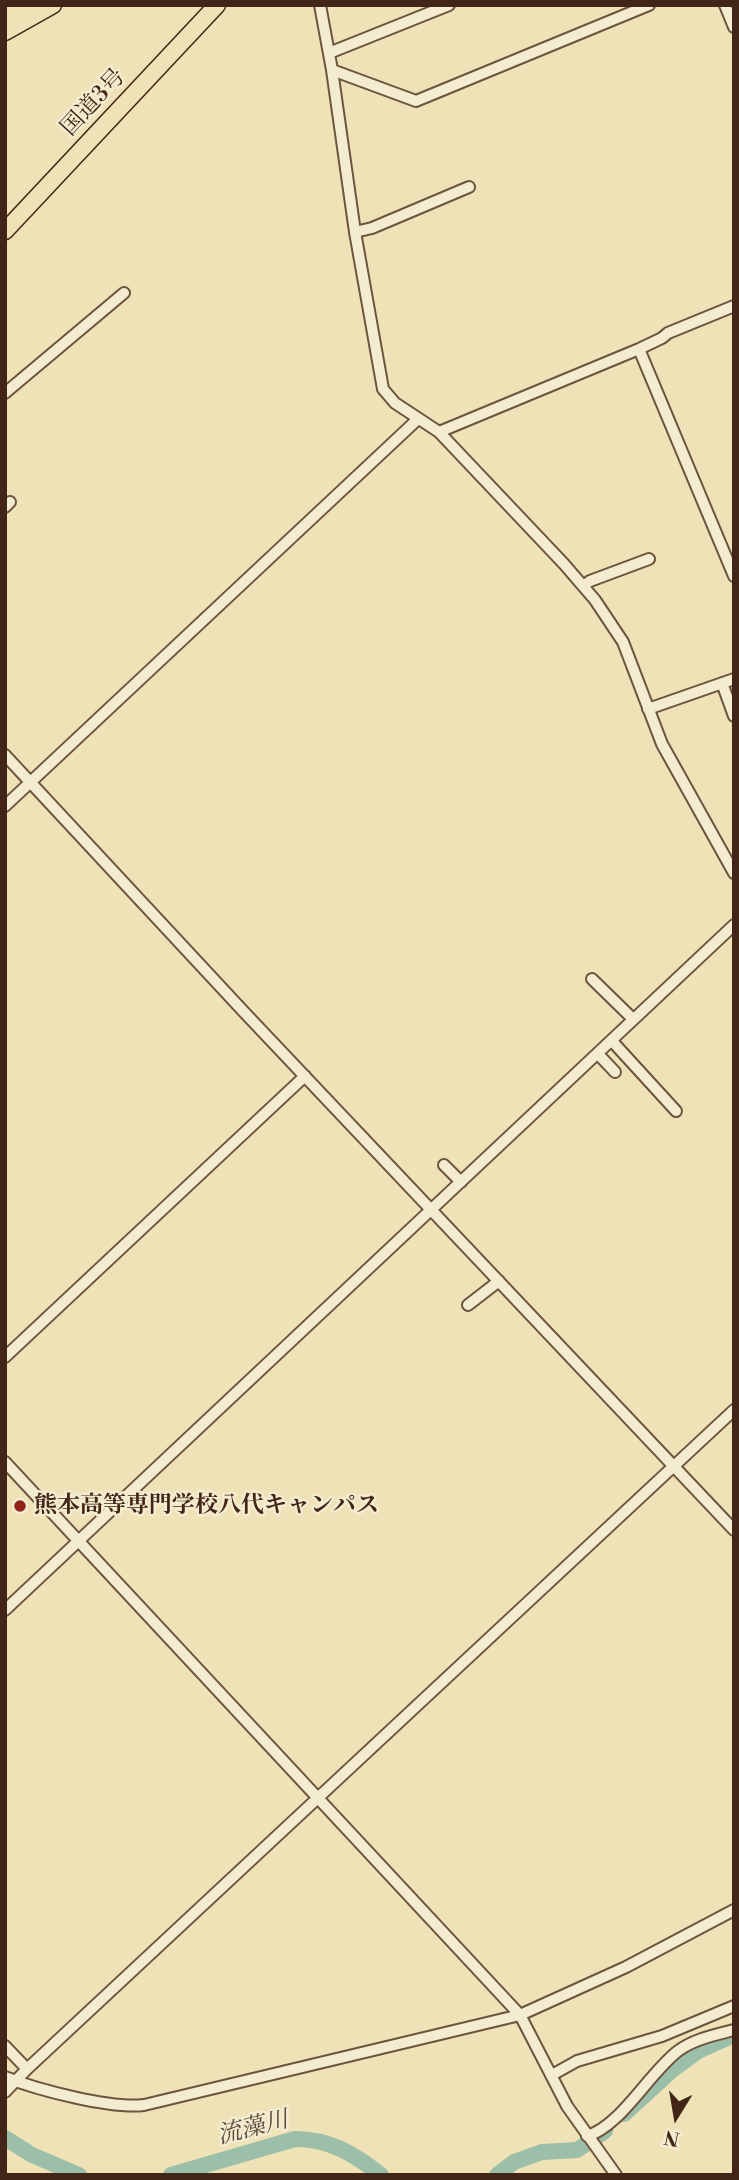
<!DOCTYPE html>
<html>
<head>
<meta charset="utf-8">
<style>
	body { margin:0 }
	#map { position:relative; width:739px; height:2180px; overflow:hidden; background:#eee2b6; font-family:"Libre Bodoni",serif }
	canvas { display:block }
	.frame { position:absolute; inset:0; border:7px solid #422516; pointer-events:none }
	.north { position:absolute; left:641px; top:2082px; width:70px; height:70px; -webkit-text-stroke:5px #f4ecd0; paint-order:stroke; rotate:191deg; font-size:19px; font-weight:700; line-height:28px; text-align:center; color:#422516 }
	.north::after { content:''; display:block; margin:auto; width:24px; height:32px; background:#422516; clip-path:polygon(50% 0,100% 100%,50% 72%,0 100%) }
</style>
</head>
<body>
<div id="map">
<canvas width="739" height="2180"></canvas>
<div class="frame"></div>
<div class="north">N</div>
</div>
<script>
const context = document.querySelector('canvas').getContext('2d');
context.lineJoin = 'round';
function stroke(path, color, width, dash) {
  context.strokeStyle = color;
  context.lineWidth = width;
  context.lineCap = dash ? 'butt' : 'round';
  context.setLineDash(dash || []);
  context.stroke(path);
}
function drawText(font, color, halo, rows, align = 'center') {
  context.font = font + ' "Libre Bodoni","Noto Serif JP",serif';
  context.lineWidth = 5;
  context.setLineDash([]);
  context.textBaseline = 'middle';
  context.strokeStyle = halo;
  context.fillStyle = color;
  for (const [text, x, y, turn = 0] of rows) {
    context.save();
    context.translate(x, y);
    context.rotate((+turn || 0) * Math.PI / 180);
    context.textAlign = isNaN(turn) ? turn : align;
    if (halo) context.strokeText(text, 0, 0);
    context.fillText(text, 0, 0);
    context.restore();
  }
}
const river = new Path2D(`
	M624,2114l48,-44 26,-19 36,-16
	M5,2138l27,17 47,20
	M171,2175l124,-36c35,0 59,15 86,36
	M497,2175l17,-13 28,-10 35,-2 28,-19`);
const minor = new Path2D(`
	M320,5l12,65 23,162 28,157 12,14 44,29 125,132 31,36 28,42 39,102 72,129
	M725,5l9,22
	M329,53l120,-48
	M332,70l84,31 233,-96
	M355,232l17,-4 97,-41
	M639,349l95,227
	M5,393l119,-100
	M439,432l200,-83 23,-11 6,-5 66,-27
	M5,507l5,-5
	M583,586l7,-5 59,-22
	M722,683l12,33
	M648,709l86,-30
	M5,755l239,257 490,518
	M5,806l413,-387
	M592,979l41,40
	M612,1041l64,70
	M598,1054l17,18
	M444,1165l17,17
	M468,1305l31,-24
	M5,1357l300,-281
	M5,1462l515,553 47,91 49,69
	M5,1610l729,-685
	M5,2046l22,23
	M552,2075l25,-14 85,-25 72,-30
	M5,2077c33,13 106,32 139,28l376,-90 106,-48 108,-57
	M5,2092l22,-23 707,-659
	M587,2136c33,-9 62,-63 91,-85 16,-12 37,-16 56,-21`);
const highway = new Path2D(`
	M5,16l20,-11
	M5,32l48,-27
	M5,231l212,-226`);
const markers = [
	[20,1506,7,"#8f2418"]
];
const streetNames = [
	["国道3号",94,103,-47]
];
const poiNames = [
	["熊本高等専門学校八代キャンパス",34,1506]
];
const waterNames = [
	["流藻川",253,2129,-14]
];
stroke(river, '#9bbfa8', 16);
stroke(minor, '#6d543e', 14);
stroke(highway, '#422516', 19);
stroke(minor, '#f4ecd0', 10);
stroke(highway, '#eee2b6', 16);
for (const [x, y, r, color] of markers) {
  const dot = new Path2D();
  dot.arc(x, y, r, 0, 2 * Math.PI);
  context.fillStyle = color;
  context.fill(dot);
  stroke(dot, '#f4ecd0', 2.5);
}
drawText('23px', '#422516', '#f4ecd0', streetNames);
drawText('bold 23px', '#422516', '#f4ecd0', poiNames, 'left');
drawText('italic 24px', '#584c3a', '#f4ecd0', waterNames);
</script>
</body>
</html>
